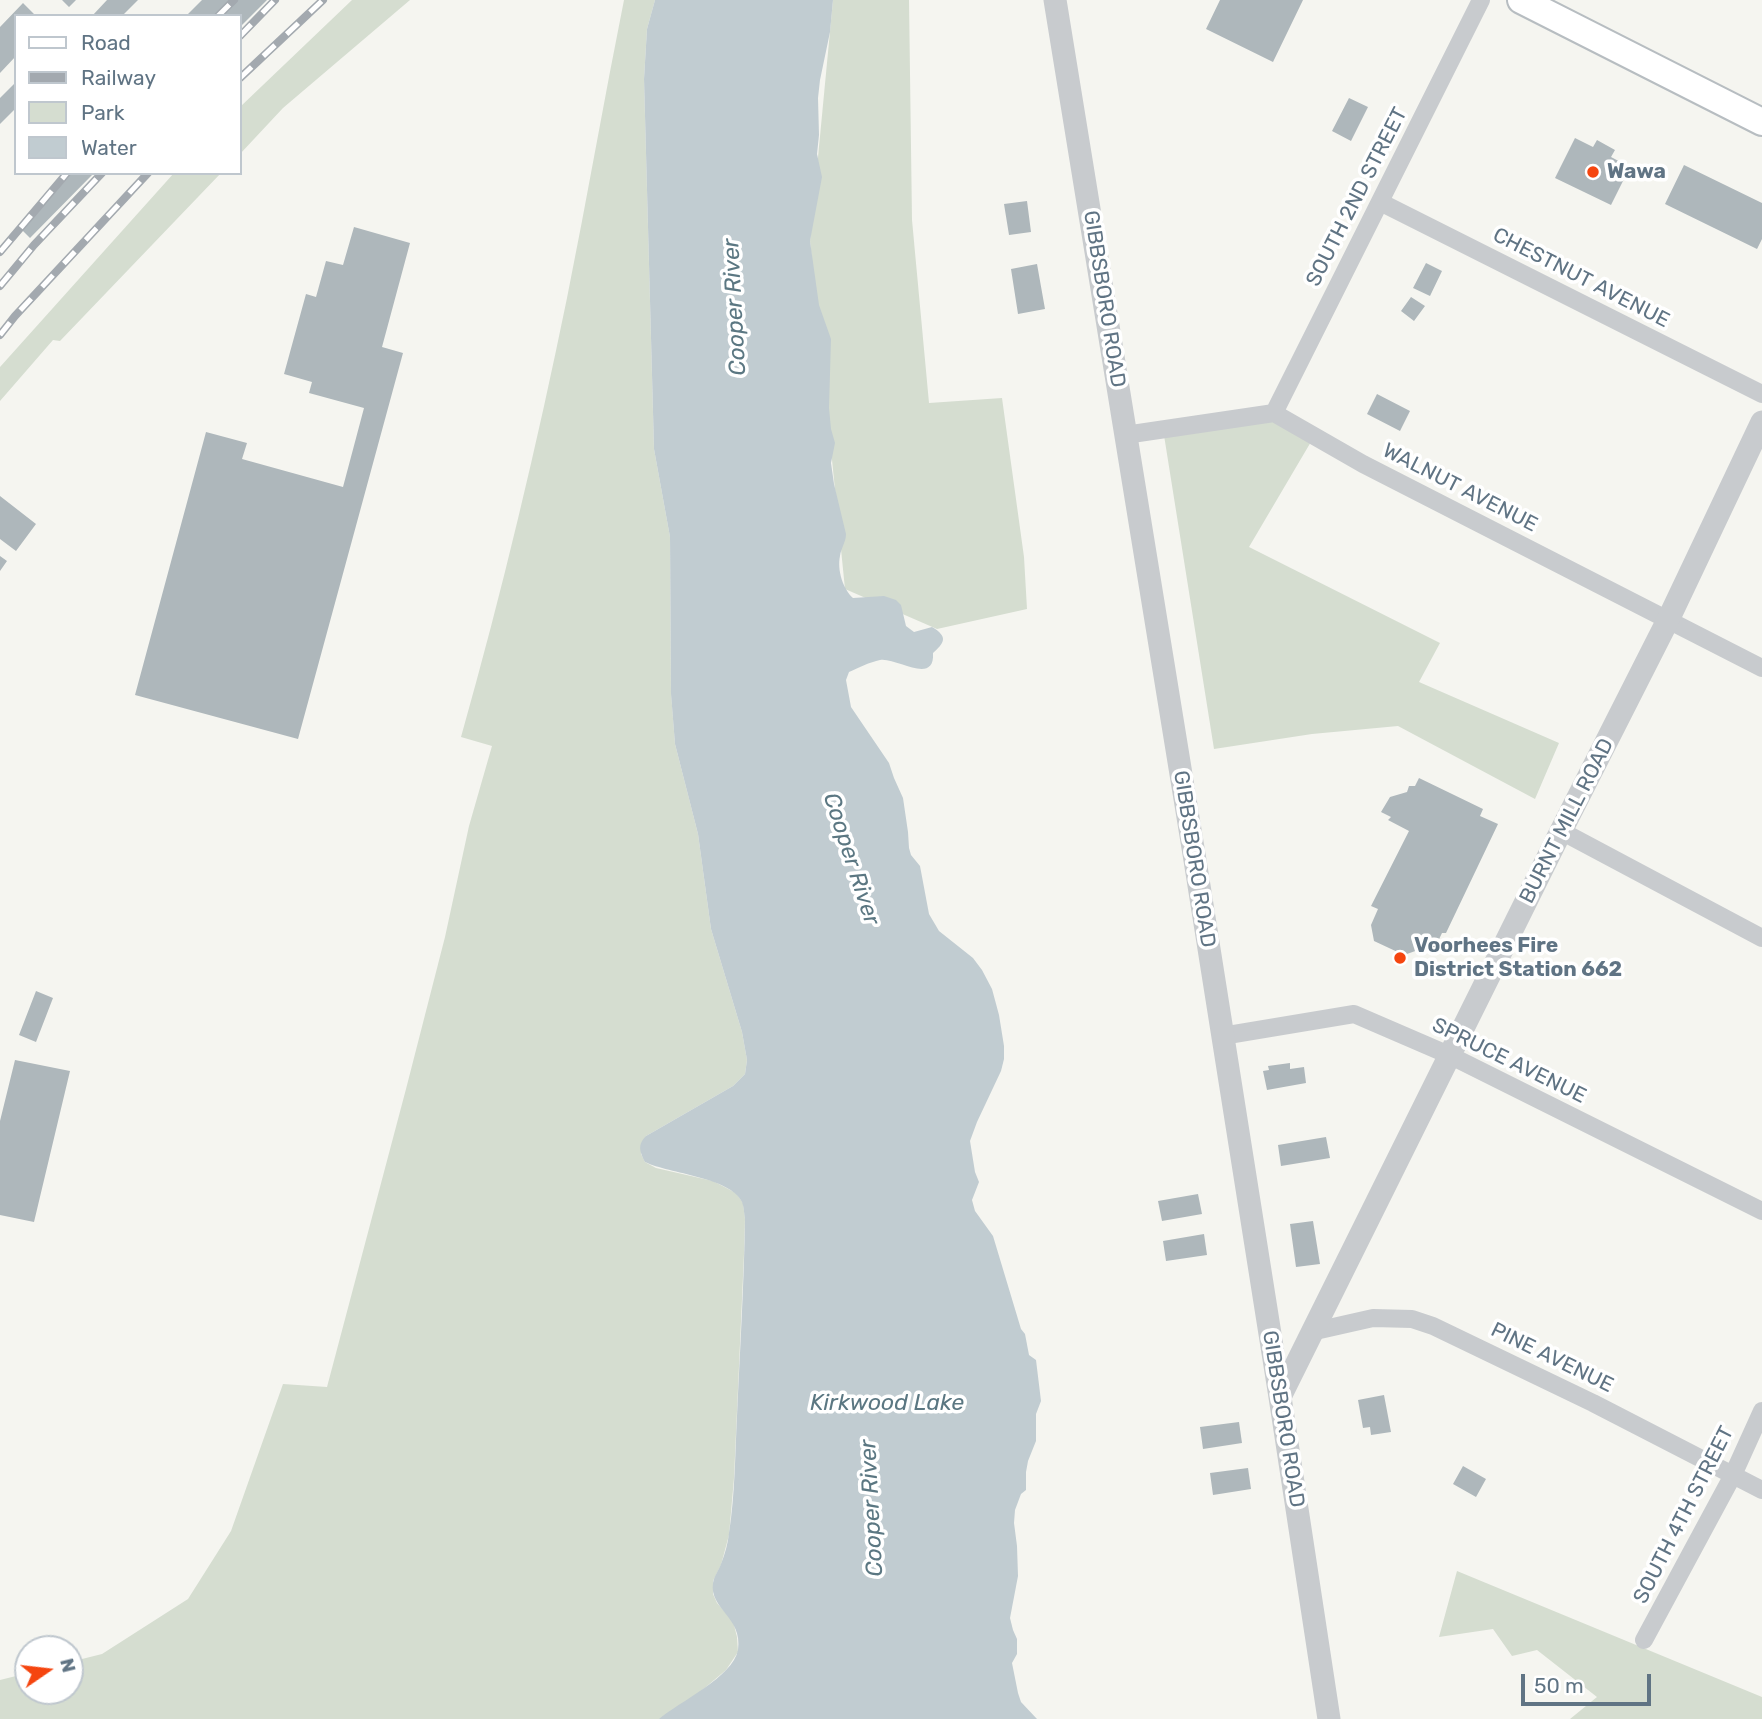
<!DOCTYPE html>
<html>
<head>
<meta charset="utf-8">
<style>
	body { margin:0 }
	#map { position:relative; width:1762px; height:1719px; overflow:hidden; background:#f5f5f0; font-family:Rubik,sans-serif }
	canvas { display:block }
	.legend { position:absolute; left:14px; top:14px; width:228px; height:161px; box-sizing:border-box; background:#fff; border:2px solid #bfc7ce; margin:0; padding:9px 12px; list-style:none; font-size:21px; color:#607484 }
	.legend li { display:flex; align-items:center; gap:14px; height:35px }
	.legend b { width:35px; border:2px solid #bfc7ce }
	.north { position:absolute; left:14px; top:1635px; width:70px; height:70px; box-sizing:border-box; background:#fff; border:2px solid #bfc7ce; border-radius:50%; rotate:76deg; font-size:19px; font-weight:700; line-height:28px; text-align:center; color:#607484 }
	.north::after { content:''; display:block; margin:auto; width:24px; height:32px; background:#f5450f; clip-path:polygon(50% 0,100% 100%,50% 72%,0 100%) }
	.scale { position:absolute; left:1521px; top:1674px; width:130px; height:32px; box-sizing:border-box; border:4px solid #607484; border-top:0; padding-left:9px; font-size:21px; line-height:24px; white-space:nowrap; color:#607484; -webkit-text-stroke:5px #fff; paint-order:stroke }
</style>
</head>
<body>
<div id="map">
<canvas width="1762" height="1719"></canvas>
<ul class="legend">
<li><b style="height:9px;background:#fff"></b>Road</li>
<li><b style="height:9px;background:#a3a9af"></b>Railway</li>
<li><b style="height:19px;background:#d5ddd0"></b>Park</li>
<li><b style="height:19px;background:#c1ccd1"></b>Water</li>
</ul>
<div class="north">N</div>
<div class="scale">50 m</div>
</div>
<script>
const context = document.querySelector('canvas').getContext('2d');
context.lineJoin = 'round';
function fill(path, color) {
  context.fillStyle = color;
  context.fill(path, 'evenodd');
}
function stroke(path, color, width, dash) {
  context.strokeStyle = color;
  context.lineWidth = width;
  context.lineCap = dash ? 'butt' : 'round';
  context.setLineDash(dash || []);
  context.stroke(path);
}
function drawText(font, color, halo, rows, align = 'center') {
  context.font = font + ' Rubik,sans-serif';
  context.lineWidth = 7;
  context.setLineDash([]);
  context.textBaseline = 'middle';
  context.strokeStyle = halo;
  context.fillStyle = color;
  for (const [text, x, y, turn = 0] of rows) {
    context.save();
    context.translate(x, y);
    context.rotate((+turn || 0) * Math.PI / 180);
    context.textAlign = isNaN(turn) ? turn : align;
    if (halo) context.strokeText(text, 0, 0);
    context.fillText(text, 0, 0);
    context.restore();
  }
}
const green = new Path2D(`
	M352,0h58l-127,108 -43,46v-47z
	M624,0h31l-8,29 -3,50 10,370 16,88 1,156 4,51 23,90 13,95 31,103 5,28 -2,14 -12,12 -87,50 -5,18 4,8 11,6 57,13 23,12 7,10 2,16 -1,35 -10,224 -5,57 -8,30 -8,16v13l4,9 16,18 4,16 1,15 -12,18 -58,49h-668v-39l28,-7v18h42v-29l32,-8 86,-55 43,-68 52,-147 44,3 79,-298 39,-152 24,-111 23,-80 -31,-9c41,-145 76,-292 106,-439 20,-99 37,-199 57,-298z
	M833,0h76l3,220 17,183 73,-5 22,159 3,52 -90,20 -92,-40 -35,-348z
	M174,173h47l-161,168 -7,-1 -53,61v-34z
	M1264,415l51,20 -66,112 191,96 -21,39 140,61 -24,56 -137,-73 -86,8 -98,15 -51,-320z
	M1457,1571l305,126v22h-192l27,-22 -60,-47 -25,6 -19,-27 -54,8z`);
const water = new Path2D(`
	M655,0h178l-3,32 -10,48 -2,18 1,37 -2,19 5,23 -12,64 9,64 12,34 -2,69 2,21 4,14 -4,20 3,21 12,50c0,8 -5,14 -6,22 -3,14 3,33 13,42l31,-2 12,4 5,5 5,21 8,6 18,-5c17,10 12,16 1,26 2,33 -37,4 -53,7 -10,2 -22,8 -31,12l-3,8 5,27 38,56 5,15 9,20 5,34 1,16 2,7 9,11 9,48 10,17 34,27 9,12 10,19 7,26 5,31v13l-3,12 -24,51 -7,19 5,31 4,10 -7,18 3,11 18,25 28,93 4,5 4,21 7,5 5,41 -5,13v27l-8,20 -2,11v18l-5,4 -6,16 -1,13 3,23 1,30 -8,42 3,12 4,9v15l-5,9 6,30 3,9 16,17h-378c20,-17 74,-42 79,-69 5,-33 -29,-41 -25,-67 1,-7 6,-13 8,-19 4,-10 7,-21 8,-31 6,-39 6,-78 8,-117 3,-66 7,-132 8,-197 -1,-5 -1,-12 -3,-17 -12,-25 -72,-28 -97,-40 -5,-10 -8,-17 1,-26l87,-50 12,-12 2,-14 -5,-28 -31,-103 -13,-95 -23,-90 -4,-50 -1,-157 -16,-88 -10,-370 3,-50z`);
const building = new Path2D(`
	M62,0h14l-7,7z
	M107,0h31l-16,16h-30z
	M202,0h65l-27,27v-11h-54z
	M1220,0h83l-30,62 -67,-33z
	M23,3l13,13h-20v40l-16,17v-46z
	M16,82v26l-16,16v-26z
	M1349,98l19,9 -17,34 -19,-10z
	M1575,138l18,9 4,-7 18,10 -4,7 19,10 -19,38 -56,-27z
	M1684,165l78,38v36l-5,10 -92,-45z
	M66,173h28l-64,65 -8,-8z
	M1027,201l4,31 -22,3 -5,-31z
	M354,227l56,16 -28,104 21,6 -105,386 -163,-44 71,-263 41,11 -5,16 101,28 21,-79 -55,-15 3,-11 -28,-8 22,-80 10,3 10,-36 17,4z
	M1426,263l16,8 -12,25 -17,-8z
	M1037,264l8,45 -27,5 -7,-45z
	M1411,297l14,9 -11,15 -13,-10z
	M1377,394l33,17 -10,20 -33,-17z
	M0,496l36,28 -20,27 -16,-12z
	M0,556l7,5 -7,10z
	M1419,778l64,31 -3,7 18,8 -52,109h-4l-10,21 -11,-5 -17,6 -30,-14 -3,-16 7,-16 -7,-3 38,-75 -21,-11 3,-3 -10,-5 9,-15 17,-5 2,-6h6z
	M36,991l17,7 -17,44 -17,-7z
	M15,1060l55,11 -36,151 -34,-7v-94z
	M1290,1063v6l14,-2 2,16 -39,7 -4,-19 6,-1 -1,-4z
	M1326,1137l4,21 -49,8 -3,-21z
	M1198,1194l4,20 -40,7 -4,-20z
	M1313,1221l7,43 -24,3 -6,-43z
	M1204,1234l3,21 -41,6 -3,-20z
	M1384,1395l7,37 -20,3 -1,-8 -7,1 -5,-28z
	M1239,1422l3,21 -39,6 -3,-22z
	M1463,1466l23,13 -10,18 -23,-13z
	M1248,1468l3,21 -38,6 -3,-22z`);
const minor = new Path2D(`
	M1380,202l382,192
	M1274,413l207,-413
	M1125,435l149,-22 89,51 399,204
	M1561,831l201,107
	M1222,1036l132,-22 95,41 313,156
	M1311,1332l62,-14 39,1 21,7 160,77 169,87
	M1644,1640l89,-165 29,-64`);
const tertiary = new Path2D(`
	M1055,0l139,854 86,543 49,322
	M1280,1397l277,-558 111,-219 94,-198`);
const secondary = new Path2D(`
	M1521,0l241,122`);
const rail = new Path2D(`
	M218,16l16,-16
	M240,36l35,-36
	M240,78l83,-78
	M0,252l67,-79
	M0,286l34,-41 68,-72
	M0,335l15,-19 133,-143`);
const markers = [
	[1593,172,7,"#f5450f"],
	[1400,958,7,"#f5450f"]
];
const poiNames = [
	["Wawa",1607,172],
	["Voorhees Fire",1414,946],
	["District Station 662",1414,970]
];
const streetNames = [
	["SOUTH 2ND STREET",1357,197,-63],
	["CHESTNUT AVENUE",1581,278,27],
	["GIBBSBORO ROAD",1104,299,81],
	["WALNUT AVENUE",1460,488,27],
	["BURNT MILL ROAD",1567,821,-63],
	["GIBBSBORO ROAD",1194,859,81],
	["SPRUCE AVENUE",1509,1061,26],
	["PINE AVENUE",1552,1358,26],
	["GIBBSBORO ROAD",1283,1419,81],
	["SOUTH 4TH STREET",1684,1515,-63]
];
const waterNames = [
	["Cooper River",735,307,-93],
	["Cooper River",851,859,72],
	["Kirkwood Lake",887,1403],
	["Cooper River",872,1508,-93]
];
fill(green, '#d5ddd0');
fill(water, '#c1ccd1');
fill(building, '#aeb7bb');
stroke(secondary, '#b7bdc1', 30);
stroke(minor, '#c8cbce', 18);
stroke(tertiary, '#c8cbce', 23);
stroke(secondary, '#fff', 26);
stroke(rail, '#a3a9af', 8);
stroke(rail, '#fff', 5, [16]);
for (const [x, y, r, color] of markers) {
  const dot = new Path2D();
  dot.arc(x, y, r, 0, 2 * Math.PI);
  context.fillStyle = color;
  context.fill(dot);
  stroke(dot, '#fff', 2.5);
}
drawText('bold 21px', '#607484', '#fff', poiNames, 'left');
drawText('21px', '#607484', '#fff', streetNames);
drawText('italic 23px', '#5b7782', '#fff', waterNames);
</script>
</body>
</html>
